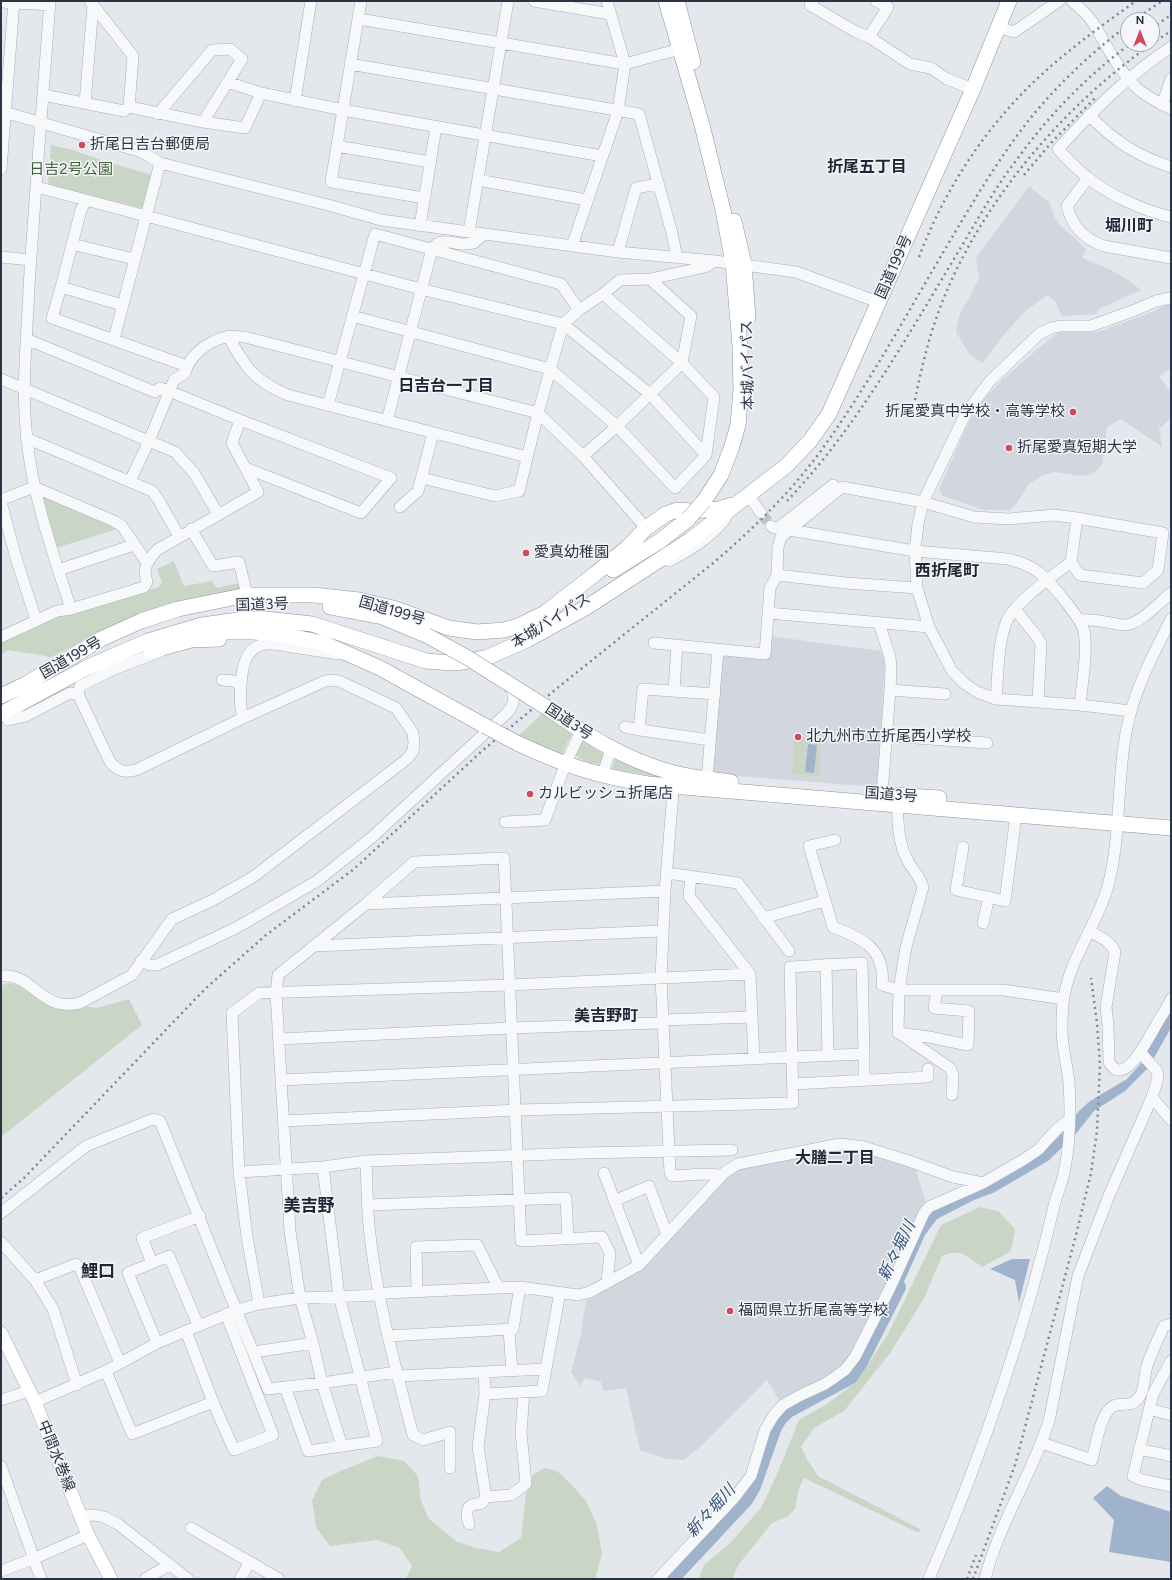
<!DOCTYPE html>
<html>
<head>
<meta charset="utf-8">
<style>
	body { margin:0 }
	#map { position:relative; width:1172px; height:1580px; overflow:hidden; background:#e4e7ec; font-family:Figtree,sans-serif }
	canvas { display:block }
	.frame { position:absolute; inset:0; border:2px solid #2b3445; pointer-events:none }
	.north { position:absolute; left:1120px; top:12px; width:40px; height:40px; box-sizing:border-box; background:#f4f6f9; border:1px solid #a4a8b1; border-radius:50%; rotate:0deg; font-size:11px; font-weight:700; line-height:16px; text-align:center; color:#2b3445 }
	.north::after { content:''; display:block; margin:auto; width:14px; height:18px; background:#d1495b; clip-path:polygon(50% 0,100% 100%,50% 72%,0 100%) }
</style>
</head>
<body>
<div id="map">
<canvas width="1172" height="1580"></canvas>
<div class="frame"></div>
<div class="north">N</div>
</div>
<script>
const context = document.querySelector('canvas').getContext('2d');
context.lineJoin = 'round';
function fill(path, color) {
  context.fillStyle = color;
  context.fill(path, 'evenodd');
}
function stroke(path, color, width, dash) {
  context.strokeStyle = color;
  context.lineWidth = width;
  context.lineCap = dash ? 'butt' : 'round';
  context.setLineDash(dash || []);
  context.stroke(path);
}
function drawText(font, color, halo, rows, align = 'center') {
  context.font = font + ' Figtree,"Noto Sans JP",sans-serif';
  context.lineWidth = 3;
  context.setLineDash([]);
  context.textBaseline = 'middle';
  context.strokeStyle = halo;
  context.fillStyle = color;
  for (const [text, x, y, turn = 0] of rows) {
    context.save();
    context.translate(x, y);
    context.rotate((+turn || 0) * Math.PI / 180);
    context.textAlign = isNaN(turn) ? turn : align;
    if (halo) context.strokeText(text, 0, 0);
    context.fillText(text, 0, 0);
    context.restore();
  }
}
const built = new Path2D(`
	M1029,186l20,16 6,16 5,7 26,24 -4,9 27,11 19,11 13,10 -44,20v4l-33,2 -3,-1 -5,-13 -9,-7 -24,18 -24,28 -16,22 -13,-8 -14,-23 3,-16 20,-37 -3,-21z
	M1169,303l2,3v62l-12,8 12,17v25l-12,11 3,18 -41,-28 -14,8 -5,38 -9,9 -13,2 -26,-4 -13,4 -13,9 -11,18 -7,7h-26l-41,-14 -4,-7 28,-63 12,-21 23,-25 46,-40 7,-4 4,-6 27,2h12l54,-20z
	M769,636l112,15 4,12 -8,124 -165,-13 10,-122 45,3z
	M840,1148l23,3 52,16 12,40 -71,141 -14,18 -28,19 -35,15 -12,-20 -67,67 -16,13 -18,-1 -26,-9 -14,-62 -22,3 -3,-9 -16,-4 -5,8 -9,-14 9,-34 6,-37 56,-32 80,-85 7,-11 16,-7z`);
const green = new Path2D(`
	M51,145l22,5 31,11 48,14 -10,33 -94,-23z
	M42,496l75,33 -61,19z
	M174,561l10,25 28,-5 5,7 30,-7 2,8 -67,11 -76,28 -54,29 -44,-7 -7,4v-14l44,-20 114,-33 3,-5 -5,-13z
	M544,712l27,20 1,3 -4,6 -5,12 -3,1 -42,-18z
	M795,739l26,2 -2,35 -27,-2z
	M582,742h3l17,11 2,3 -3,7c-8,2 -20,-2 -25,-8v-5z
	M616,760l7,2 40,16 -49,-9 -1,-2 1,-6z
	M7,983l34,7 27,14 29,4 32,-9 13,26 -141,112v-151z
	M980,1207l18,4 17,18 -4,22 -29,16c-15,-11 -21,-19 -40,-11l-18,42 -33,54 -47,59 -30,17 -13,19 7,14 10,15 102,53 -1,4 -115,-55 -5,10 -4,21 -7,7 -16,7 -33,41 -6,13 1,2h-35l5,-14 25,-21 32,-36 16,-34 22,-54 28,-16 30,-23 31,-47 53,-109z
	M378,1456l26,5 14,15 3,25 8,18 27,22 19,7 24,4 22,-14 5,-44 7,-19 11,-7 13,3 13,12 16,18 11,24 5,30 -7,24h-189l6,-13 -12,-18 -23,-8 -47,6 -14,-19 -4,-27 10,-20 21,-10z`);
const water = new Path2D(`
	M808,744l9,1 -3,28 -9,-1z
	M1171,1008v20l-23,40 -23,23 -31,20 -19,24 -27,26 -55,32 -19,7 -37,19 -12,16 -32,71 -5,-3 40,-90 98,-52 25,-17 12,-12 16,-21 11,-10 37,-22 16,-18 2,-10z
	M1012,1259h18l-11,44 -4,-23 -25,-11z
	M1107,1486l14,10 50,16v50l-62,-10 5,-32 -21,-22z`);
const river = new Path2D(`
	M672,1579l74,-79 8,-14 21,-59 5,-8 8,-8 63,-34 10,-15 38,-75`);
const minorTunnel = new Path2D(`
	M761,513l10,13`);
const minor = new Path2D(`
	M50,1c-7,96 -15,191 -21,287 -2,50 -8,101 -2,151 6,59 26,114 44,170
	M361,1l-30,181 93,16
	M534,1l76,13
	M813,1l-3,4 46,27 13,5 41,27 21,4 16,11 26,10
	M1072,1l13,12 7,8c14,23 27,51 47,69 10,8 21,13 32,19
	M1,2l49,3
	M359,19l266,45 62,-17
	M998,27l16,5 45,-31
	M869,37l19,-30 -12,-6
	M1171,47c-43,28 -78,64 -113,102 9,10 19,20 29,28 21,18 58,34 84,40
	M350,64l289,50 33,119 5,25
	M227,82l34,11 82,17 259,46
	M43,95l81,16 5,-4 4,-51 -43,-55
	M295,101l16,-100
	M85,103l8,-98
	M1162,105l9,-26
	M129,107l74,15 42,6 16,-35
	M1,111l141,41 18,11 172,43 49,14 237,32 97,9 81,11 82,30
	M158,114l54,-64 18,-1 12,10 -39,63
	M1089,115c25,26 48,41 82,52
	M337,146l93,16
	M1,169l13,-168
	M1088,178l-21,28c6,22 16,32 37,40l67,12
	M478,180l109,20
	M37,187l384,102 142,35 87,70 56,61
	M86,200l-5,10 -20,77 61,18
	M420,226l16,-99
	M469,232l39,-231
	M72,244l62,15
	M572,246l46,-135 7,-47 -18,-63
	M618,252l18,-64 21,-4
	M1,257l30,3
	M61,287l-9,31 135,48
	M352,316l198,53 67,57 58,62 31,-33 8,-58 -32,-34 -79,-69
	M228,336c18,32 25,44 60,59l239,62
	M26,339l129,53 5,-4 9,3 71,29 151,58 -30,35 -115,-45
	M114,339l46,-176
	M1,379l174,73 19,21 24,41
	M328,405l47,-171 186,50 18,26
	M387,421l45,-172c9,-12 17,-6 29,-5 5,0 9,-1 13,-1l10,-9
	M26,438l126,53 6,8 21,37
	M583,456l34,-30 65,-63 9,-47 -41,-37
	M422,478l73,18 24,-5 19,-78 25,-89 16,-14 24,-16 17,-14 30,-1 55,-12 10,-6
	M130,481l19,-40 25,-61 11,-7c4,-18 24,-32 41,-36 6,-1 13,0 19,0l293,76 45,43 63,72
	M748,495l13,18
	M1,500l33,-13 80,34 8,5 25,37
	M1,502l15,56 20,62
	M400,507l18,-16 15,-58
	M771,526l3,2h4l55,-43
	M191,529l22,37 26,-4 8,33
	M789,530l126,21 93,8c10,3 20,5 29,12 11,8 44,47 47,60 4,22 -2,52 -4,74
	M669,561c20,-10 49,-28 59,-47
	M58,570l76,-25
	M777,575l69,8 71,5
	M1015,609l23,29 3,6 -3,58
	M768,613l161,14
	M1079,620c15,-2 29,3 44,5 15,1 36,-22 48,-32
	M879,623l11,34 1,12 -1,21 -8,104
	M1,637l56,-26 14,-2 73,-22 3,-5c-5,-15 1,-21 10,-32l101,-58 -26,-49 8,-23
	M654,643l111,11 5,-66 7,-13 1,-28 3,-10 61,-50 81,15 51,15 34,2 46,-4 23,3 86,15 -5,37 -15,13 -63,-8 -9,-13
	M161,651l-47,18 -34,17 -2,8 32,68c8,9 15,11 26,8l107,-52c-4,-14 -3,-29 -1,-43 5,-39 28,-32 57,-27 14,2 27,4 40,6
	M222,680l12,1 7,5
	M674,690l3,-45
	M890,690l55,4
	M996,699c2,-23 2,-56 10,-76 8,-21 47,-47 65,-61l6,-44
	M1131,711l-51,-6 -84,-6 -19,-7 -12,-8 -13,-13 -23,-44 -12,-39 -2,-37 3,-27 5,-22 43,-89 24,-32 49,-47 12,-6 9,-2h31l44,-16 21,-9 15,-3
	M8,720l18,-4 44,-23 8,1
	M625,727l15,3 70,10
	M639,730l4,-41 72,5
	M887,736l100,7
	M602,776l9,-27
	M707,779l11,-129
	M674,780l-9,111 -4,86 9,196 2,3 31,-2 18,1
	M898,797c-1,20 0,48 11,66 5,8 11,14 14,24l-17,60 -7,43 -1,43 31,4 39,8 1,-34 -35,-3 3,-18
	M505,822l40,-2 20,-55 16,-34
	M835,840l-26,6 24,81c29,11 53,22 49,58l17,5h104l61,9
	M963,847l-7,43 49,11 11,-86
	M667,873l71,10 51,68
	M691,878l-2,18 61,78 4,85
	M366,904l299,-13
	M763,918l61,-17
	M983,923l6,-26
	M1089,931c10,6 21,9 26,21l-9,55 2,19 1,36c15,27 38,-22 45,-33 5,-10 13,-20 17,-30
	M314,946l348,-15
	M141,961l9,4h7l79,-37 81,-47 54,-43 136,-125c9,-11 9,-18 0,-29
	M826,964l2,92
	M1,976c32,-4 40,37 79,27l52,-28 40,-56 41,-19 40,-23 154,-118 6,-8 1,-8 -1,-10 -17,-25 -57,-27 -7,-1 -7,1 -82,37
	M899,1033l51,35 3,7 -1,20
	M279,1039l232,-11 147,-5 5,-3 89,-3
	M864,1054v25
	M281,1080l511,-23 72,-3 -2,-91 -72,4 3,136 -275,7 -234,11
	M793,1084l135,-7v-8
	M1152,1097l19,23
	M366,1161c1,22 1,43 3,65 7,71 26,140 44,209l10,5 27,-8v36
	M239,1172l84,-5 43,-6 216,-8 150,-3
	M604,1173l35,92
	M614,1201l35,-15 18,49
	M368,1205l198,-7 2,41
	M1,1213l85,-67 67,-27 7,2 108,268 54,-6 74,-11
	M1,1242l34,38 18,29 24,76
	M152,1263l-10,-25 58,-22
	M35,1280l41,-16 4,4 40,95
	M417,1291l-1,-44 61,-2 21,42
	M259,1304l-12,-67 -8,-65 -7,-159 27,-20 250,-8 241,-11
	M509,1330l3,41
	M186,1331l27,71
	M388,1336l125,-7 7,-42
	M157,1343l-29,-70 41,-17 29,69
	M254,1352l59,-9
	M1171,1361l-18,33 -20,82 9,4 29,6
	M106,1371l26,63 81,-32 21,48 39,-15 -47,-121
	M484,1372l1,22 57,-3 4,-22
	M398,1376l148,-7 14,-77
	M285,1387l23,64 69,-10 -38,-145 -16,-129
	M485,1394l-7,53 8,50
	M1,1400l28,-9
	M35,1402l71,-31 51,-28 80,-33 22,-6 41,-6 80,-3 6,-2 134,-6 58,8 12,-3 49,-27 86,-93 13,-8 102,-20 24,3 45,14 44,16 30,6
	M1149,1409l22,6
	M1042,1443l50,17c4,-14 8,-50 24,-55 10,-2 17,2 24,-9 5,-8 4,-21 7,-30 4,-13 11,-27 17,-40l7,-2
	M342,1446l-20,-63 -9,-40 -13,-45 -10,-67 -14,-238 2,-18 88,-71 48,-42 90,-4 17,383 81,-4 8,16 -3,29
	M1139,1449l32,7
	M1,1466l40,113
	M80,1516l15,-1 9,2 14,7 70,55
	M469,1524c-2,-6 -4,-16 3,-19 3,-1 7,-1 10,-2l4,-6 25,-2 15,-11 -5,-52 3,-40
	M191,1528l88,51
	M1,1571l32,-12 55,-24
	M145,1579l24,-14
	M240,1579l10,-17
	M658,1579l76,-81 17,-22 14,-46 9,-15 9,-10 16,-9 26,-12 20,-14 10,-13 35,-69 34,-75 5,-6 54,-24 40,-23 15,-10 20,-22 11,-8
	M929,1579c52,-122 96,-248 126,-377 3,-10 7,-19 9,-29 6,-29 7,-61 5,-90 -1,-13 -5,-27 -6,-40 -2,-13 -1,-27 0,-40 5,-43 34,-77 45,-117 15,-57 7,-118 23,-175 9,-32 25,-62 40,-92
	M985,1579c14,-56 47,-104 64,-158l29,-145 30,-78 44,-101 6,-19 -1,-7 -17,-19`);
const major = new Path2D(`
	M1,1333l34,69 53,133 23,44`);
const highway = new Path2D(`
	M666,1l36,124 21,85 10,53 7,83 1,44 -3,35 -6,21 -11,29 -17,26
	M677,1l16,61
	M734,221l10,43 4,53
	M613,570l47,-29 28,-22
	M330,607l53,10 43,18
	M207,632h46l27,2 43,9 57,25 105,58
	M148,641l54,-16 44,-6h20l46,5 114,37 26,2 12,-1 24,-5 39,-17 60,-33 103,-67 96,-74 24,-25 19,-27 144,-325 36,-88
	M151,651l40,-11 28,-1
	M1,696l25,-12 75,-45 40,-18 37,-12 69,-14h67l45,5 34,8 56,20 28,4 27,-2 14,-4 27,-13 50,-39 33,-27 18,-19 20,-14 11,-4 14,1 28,-2 13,-4
	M549,709c39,27 78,52 125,64 19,5 38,6 57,9
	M1,714l85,-46 62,-27 10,-2
	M517,743c46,22 81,33 131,41l523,44
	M877,794l62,4`);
const rail = new Path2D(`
	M1134,20l28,-19
	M1152,28l19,-13
	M1024,175l27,-32 46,-47
	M919,257c22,-58 55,-112 97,-157 35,-38 78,-69 120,-99
	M915,400c7,-36 16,-71 30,-105 44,-105 130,-202 226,-264
	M787,501c72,-76 122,-168 176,-257 17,-29 34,-59 55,-86 31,-43 69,-82 112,-114
	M1,1198l22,-19 182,-190 61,-54 88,-66 128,-118 79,-66 151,-121c40,-34 77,-70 108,-112 51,-70 92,-148 137,-223 22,-37 45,-75 72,-109 29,-36 62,-67 99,-95
	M967,1579l9,-24
	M973,1579l42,-114 61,-230 15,-62 6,-42 3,-66 -3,-42 -6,-45`);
const highwayBridge = new Path2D(`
	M688,519l16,-18
	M426,635l42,23 81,51
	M485,726l32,17`);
const markers = [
	[82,145,4,"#d1495b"],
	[1073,412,4,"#d1495b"],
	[1009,448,4,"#d1495b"],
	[526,553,4,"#d1495b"],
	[798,737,4,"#d1495b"],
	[530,794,4,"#d1495b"],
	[730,1311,4,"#d1495b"]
];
const poiNames = [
	["折尾日吉台郵便局",90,145],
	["折尾愛真中学校・高等学校",1065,412,"right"],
	["折尾愛真短期大学",1017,448],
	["愛真幼稚園",534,553],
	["北九州市立折尾西小学校",806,737],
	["カルビッシュ折尾店",538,794],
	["福岡県立折尾高等学校",738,1311]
];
const parkNames = [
	["日吉2号公園",71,170]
];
const streetNames = [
	["国道199号",894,267,-66],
	["本城バイパス",748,365,-91],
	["国道3号",262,605,-2],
	["国道199号",392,611,16],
	["本城バイパス",551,621,-32],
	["国道199号",71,658,-30],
	["国道3号",569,722,33],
	["国道3号",891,795,4],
	["中間水巻線",56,1456,68]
];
const neighbourhoodNames = [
	["折尾五丁目",867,167],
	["堀川町",1129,226],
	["日吉台一丁目",446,386],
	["西折尾町",947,571],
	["美吉野町",606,1016],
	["大膳二丁目",835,1158]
];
const waterNames = [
	["新々堀川",897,1251,-64],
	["新々堀川",711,1511,-48]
];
const quarterNames = [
	["美吉野",309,1206],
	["鯉口",98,1272]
];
fill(built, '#d2d6de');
fill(green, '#c9d6c5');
fill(water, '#9fb4cc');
stroke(river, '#9fb4cc', 14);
stroke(minorTunnel, '#bfc3cb', 11, [11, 5.5]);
stroke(minor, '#a9aeb7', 12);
stroke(major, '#a3abb8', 14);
stroke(highway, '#8b94a3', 16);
stroke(minor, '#f7f8fa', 11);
stroke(major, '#fff', 13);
stroke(highway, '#fff', 15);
stroke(rail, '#7d8696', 2.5, [2, 4]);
stroke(highwayBridge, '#8b94a3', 16, []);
stroke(highwayBridge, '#fff', 15);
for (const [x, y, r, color] of markers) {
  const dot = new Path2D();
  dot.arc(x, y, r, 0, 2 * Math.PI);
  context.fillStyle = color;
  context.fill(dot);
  stroke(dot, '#f4f6f9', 1.5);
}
drawText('15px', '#2b3445', '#f4f6f9', poiNames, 'left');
drawText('15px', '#3f6138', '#f4f6f9', parkNames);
drawText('15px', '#2b3445', '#f4f6f9', streetNames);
drawText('bold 16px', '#1d2536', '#f4f6f9', neighbourhoodNames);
drawText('italic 16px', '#34527a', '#f4f6f9', waterNames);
drawText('bold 17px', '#1d2536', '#f4f6f9', quarterNames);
</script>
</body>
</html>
